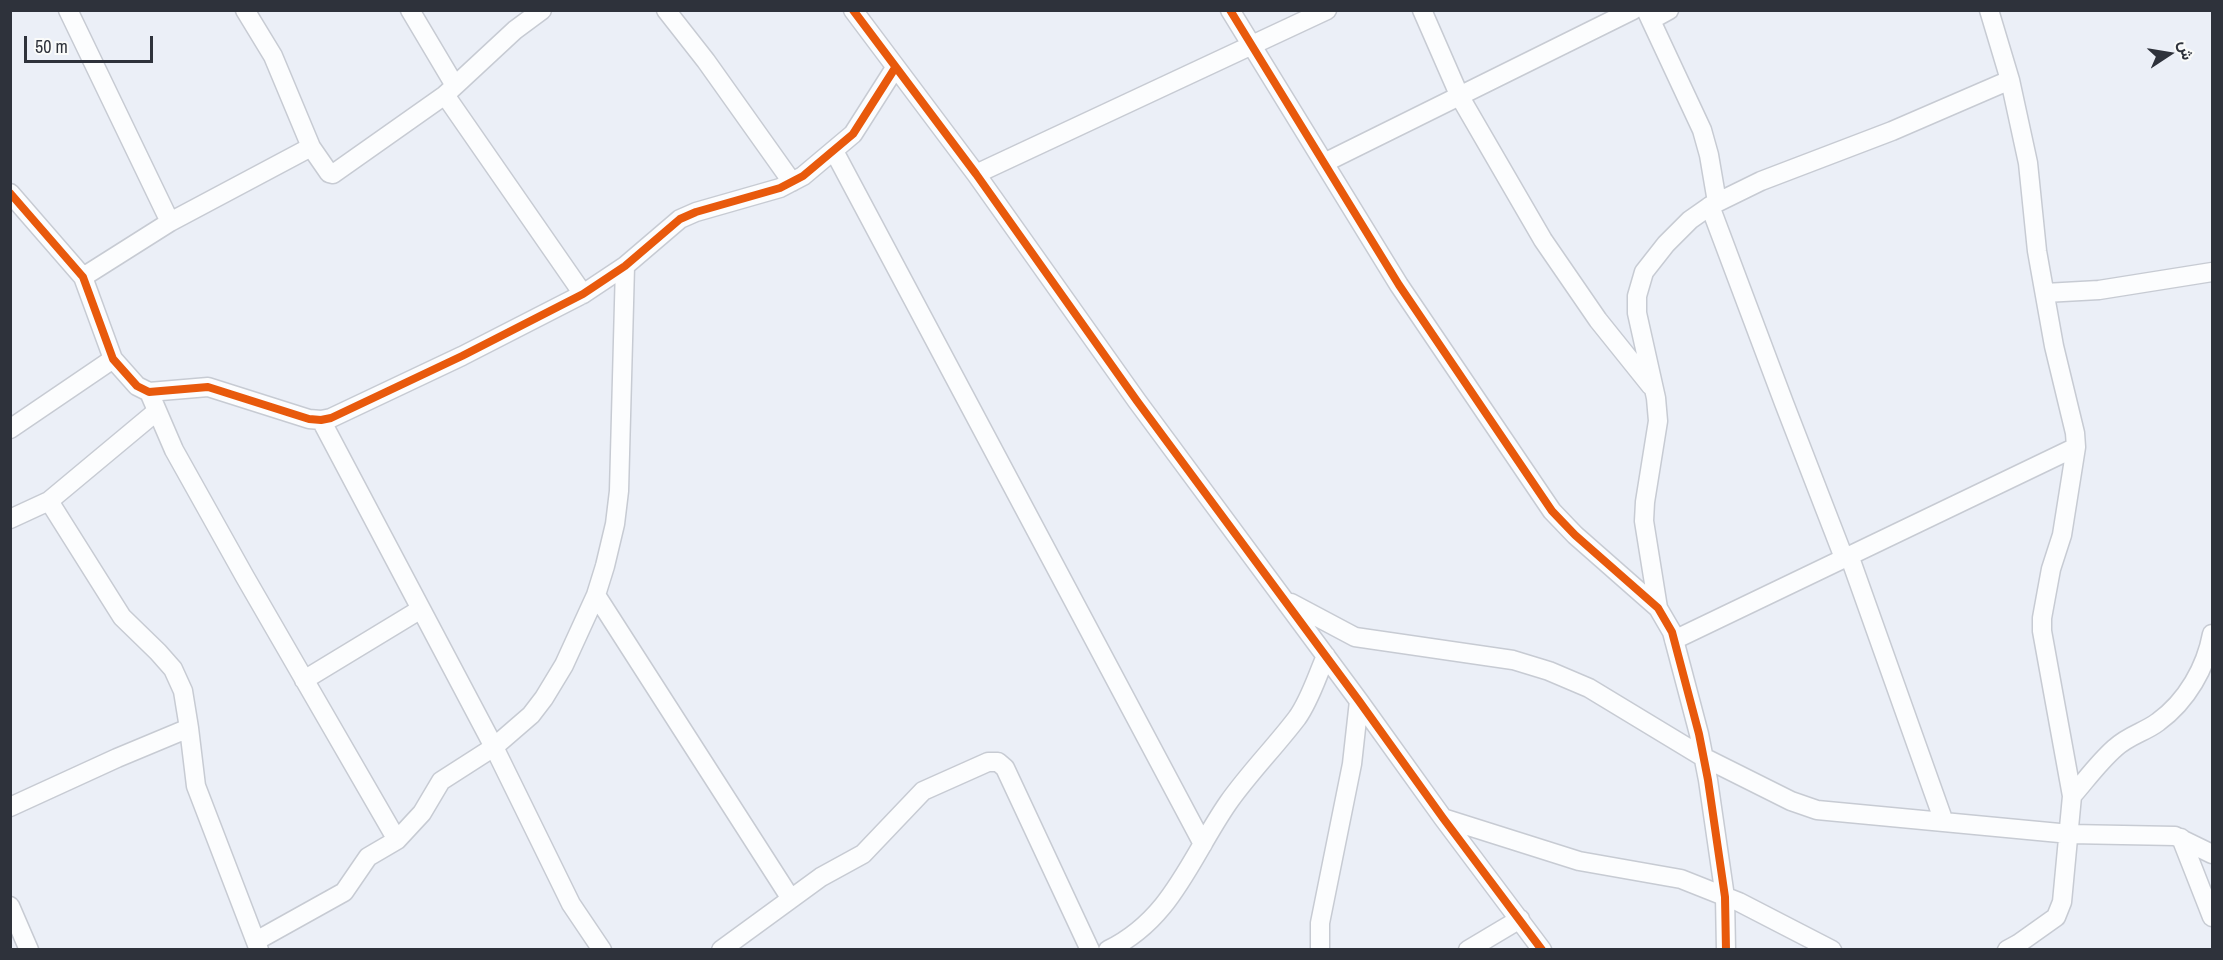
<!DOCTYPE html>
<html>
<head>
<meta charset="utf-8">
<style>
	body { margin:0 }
	#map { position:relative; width:2223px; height:960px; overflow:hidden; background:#ebeff7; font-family:"Archivo Narrow",Vazirmatn,sans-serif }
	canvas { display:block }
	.frame { position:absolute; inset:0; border:12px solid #2e323b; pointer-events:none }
	.north { position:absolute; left:2139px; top:24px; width:60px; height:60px; -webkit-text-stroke:4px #fafbfa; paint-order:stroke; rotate:78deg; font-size:16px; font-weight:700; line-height:24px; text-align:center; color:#2e323b }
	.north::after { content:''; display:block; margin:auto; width:21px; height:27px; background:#2e323b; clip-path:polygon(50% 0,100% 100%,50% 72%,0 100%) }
	.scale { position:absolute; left:24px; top:36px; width:129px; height:27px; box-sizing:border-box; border:3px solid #2e323b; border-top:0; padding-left:8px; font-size:18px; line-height:21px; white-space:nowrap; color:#2e323b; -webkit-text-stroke:4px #fafbfa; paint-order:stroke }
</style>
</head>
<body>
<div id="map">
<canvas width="2223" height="960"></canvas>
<div class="frame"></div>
<div class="north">ش</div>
<div class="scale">50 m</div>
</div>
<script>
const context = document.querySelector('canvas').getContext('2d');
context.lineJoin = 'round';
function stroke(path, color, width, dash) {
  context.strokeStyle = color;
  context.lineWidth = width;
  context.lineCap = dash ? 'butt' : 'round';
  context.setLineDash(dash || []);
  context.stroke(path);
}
const minor = new Path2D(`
	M68,10l102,212
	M245,10l28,46 38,91 18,26 4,1 112,-79 70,-65 27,-20
	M410,10l44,74
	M666,10l40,51 86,121
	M853,10l123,164 161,227 222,300 84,117 99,132
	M1230,10l169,275 153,226 23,24 83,73 14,24 27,102 9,46 17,117 1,53
	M1422,10l38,87 83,143 55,80 53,66
	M1646,10l56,120 7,25 8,47
	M1989,10l21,70 18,83 9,88 17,95 21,87 1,14 -14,88 -11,34 -9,49v13l30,165 -10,106 -6,15 -38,27 -11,6
	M1651,20l18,-10
	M445,95l138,199
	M834,151l369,693
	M1324,163l309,-153
	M976,174l351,-164
	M10,193l73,84 30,82 24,27 12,6 59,-5 101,32 12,1 10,-2 131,-62 121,-62 42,-28 55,-47 16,-7 84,-24 23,-12 50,-42 42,-66
	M1710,206l74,197 60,155
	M83,277l87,-55 141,-75
	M2045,293l54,-3 113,-18
	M149,392l25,58 71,127 152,263
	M321,420l173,327 77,157 31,46
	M10,429l103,-70
	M49,501l73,116 36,35 15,17 10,22 6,37 7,58 63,164
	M10,519l39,-18 108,-90
	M1849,555l95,267
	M596,595l195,304
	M1291,603l64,34 158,23 36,11 40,17 114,69 88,44 26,9 253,24 105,2 37,18
	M1658,608l-14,-87 1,-19 13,-81 -2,-23 -19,-85v-17l7,-24 22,-28 24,-24 20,-14 51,-25 131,-50 118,-51
	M1674,640l402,-193
	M304,680l117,-71
	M2072,796c14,-16 27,-34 43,-48 14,-13 30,-16 43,-26 29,-21 48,-55 54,-88
	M10,807l107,-49 72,-30
	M1443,818l136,43 102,18 58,23 93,48
	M2181,838l31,79
	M10,906l19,44
	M256,941l88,-49 24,-35 29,-17 25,-27 19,-32 53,-34 37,-32 13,-17 20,-33 32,-70 9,-29 10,-42 4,-33 6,-225
	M721,950l100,-73 42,-23 60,-63 65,-29h10l7,6 85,182
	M1108,950c64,-31 82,-92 120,-147 21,-30 47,-56 69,-85 13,-18 20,-42 29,-62
	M1320,950v-27l32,-159 7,-63
	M1468,950l52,-31`);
const cycleway = new Path2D(`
	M853,10l123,164 161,227 222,300 84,117 99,132
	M1230,10l169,275 153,226 23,24 83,73 14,24 27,102 9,46 17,117 1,53
	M10,193l73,84 30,82 24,27 12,6 59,-5 101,32 12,1 10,-2 131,-62 121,-62 42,-28 55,-47 16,-7 84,-24 23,-12 50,-42 42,-66`);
stroke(minor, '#c7cbd3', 21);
stroke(minor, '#fcfdfe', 18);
stroke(cycleway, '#e8590c', 8);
</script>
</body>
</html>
